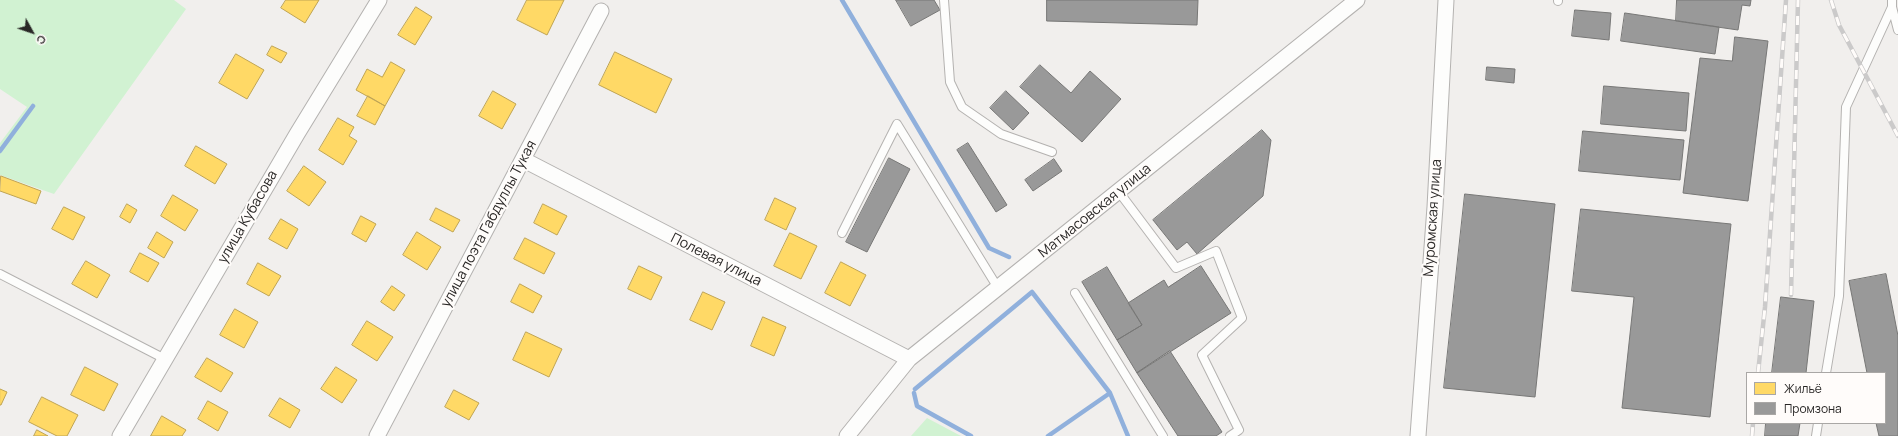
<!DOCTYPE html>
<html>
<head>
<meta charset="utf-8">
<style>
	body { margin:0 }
	#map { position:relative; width:1898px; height:436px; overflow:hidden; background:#f1efed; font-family:Manrope,sans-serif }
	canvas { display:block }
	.legend { position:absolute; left:1746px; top:372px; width:140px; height:52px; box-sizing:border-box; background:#fffcfa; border:1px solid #a9a7a5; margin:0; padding:5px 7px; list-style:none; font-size:12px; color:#292726 }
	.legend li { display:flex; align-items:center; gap:8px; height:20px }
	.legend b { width:20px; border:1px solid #a9a7a5 }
	.north { position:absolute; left:12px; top:12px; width:40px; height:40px; -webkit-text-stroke:3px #fffcfa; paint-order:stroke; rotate:130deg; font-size:11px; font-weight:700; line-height:16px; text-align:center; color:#292726 }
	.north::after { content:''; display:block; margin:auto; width:14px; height:18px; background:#292726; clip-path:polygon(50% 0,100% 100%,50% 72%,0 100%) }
</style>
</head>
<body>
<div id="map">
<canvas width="1898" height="436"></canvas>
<ul class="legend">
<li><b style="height:11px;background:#ffd966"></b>Жильё</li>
<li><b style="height:11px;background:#999"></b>Промзона</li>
</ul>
<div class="north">С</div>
</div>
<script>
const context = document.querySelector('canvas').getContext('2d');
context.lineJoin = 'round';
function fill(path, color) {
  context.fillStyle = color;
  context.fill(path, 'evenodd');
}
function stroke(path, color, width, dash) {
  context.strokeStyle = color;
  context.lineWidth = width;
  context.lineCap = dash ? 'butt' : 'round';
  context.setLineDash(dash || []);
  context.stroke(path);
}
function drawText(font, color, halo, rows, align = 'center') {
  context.font = font + ' Manrope,sans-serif';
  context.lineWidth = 4;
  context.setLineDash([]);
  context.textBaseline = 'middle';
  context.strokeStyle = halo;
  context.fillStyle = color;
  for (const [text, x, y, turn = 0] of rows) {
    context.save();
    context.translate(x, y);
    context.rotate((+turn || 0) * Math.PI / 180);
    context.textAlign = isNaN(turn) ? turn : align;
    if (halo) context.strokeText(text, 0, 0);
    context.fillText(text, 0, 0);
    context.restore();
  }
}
const green = new Path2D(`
	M0,0h174l12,9 -132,185 -54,-19v-32l27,-36 -27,-18z
	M927,418l34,18h-50z`);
const homes = new Path2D(`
	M286,0h33l-14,23 -24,-15z
	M527,0h37l-17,35 -30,-15z
	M416,7l16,10 -17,28 -17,-10z
	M272,46l15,7 -6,10 -14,-8z
	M615,52l57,27 -16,34 -57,-28z
	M236,54l28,16 -17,29 -28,-16z
	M391,62l14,8 -20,36 -29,-16 11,-21 15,8z
	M493,91l23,13 -14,25 -23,-13z
	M368,96l17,10 -10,19 -18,-9z
	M338,118l16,9 -5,9 8,5 -14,24 -24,-15z
	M196,146l31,18 -12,20 -30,-18z
	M304,166l22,16 -17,24 -22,-15z
	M1,176l40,15 -5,13 -36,-13z
	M173,195l25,15 -13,21 -24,-15z
	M775,198l21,10 -10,22 -21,-10z
	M127,204l10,6 -7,13 -10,-6z
	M543,204l24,12 -10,19 -23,-12z
	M64,207l21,10 -12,23 -21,-11z
	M436,208l24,12 -7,12 -23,-12z
	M361,216l15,8 -10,18 -14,-8z
	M281,219l17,10 -11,20 -18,-10z
	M157,232l16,10 -9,16 -16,-10z
	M417,232l24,15 -14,23 -24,-15z
	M790,233l27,13 -16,33 -27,-13z
	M525,238l30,15 -11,21 -30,-15z
	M140,253l19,10 -11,19 -18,-10z
	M86,261l24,14 -13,23 -25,-14z
	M841,262l25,13 -16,31 -25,-13z
	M258,263l23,13 -12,20 -22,-12z
	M639,266l23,11 -11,23 -23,-11z
	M520,284l22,12 -9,17 -22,-11z
	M392,286l13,9 -11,16 -13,-9z
	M703,292l22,10 -13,28 -22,-10z
	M235,309l23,13 -14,26 -24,-13z
	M763,317l23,10 -12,29 -23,-10z
	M367,321l26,16 -16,24 -25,-16z
	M526,332l36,17 -13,28 -36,-17z
	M207,358l26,15 -12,19 -26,-15z
	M85,367l33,17 -14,27 -33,-16z
	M336,367l21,13 -15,23 -21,-14z
	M0,389l7,3 -6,13h-1z
	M454,390l25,13 -10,17 -24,-13z
	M42,397l36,18 -11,21h-10l-28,-14z
	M280,398l20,12 -10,18 -21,-12z
	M208,401l20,11 -10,19 -20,-12z
	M162,416l24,14 -4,6h-31z
	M37,430l11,6h-14z`);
const industry = new Path2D(`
	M896,0h38l6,10 -29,16z
	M1047,0h151l-1,25 -150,-4z
	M1677,0h74l-1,6 -8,-1 -4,25 -62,-9z
	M1575,10l36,3 -2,27 -37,-4z
	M1625,13l94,14 -4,27 -94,-13z
	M1735,37l33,4 -20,160 -65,-8 17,-135 32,3z
	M1040,65l31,28 19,-22 31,28 -39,43 -62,-55z
	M1487,67l28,2 -1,14 -28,-3z
	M1604,86l85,7 -3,38 -85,-7z
	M1006,91l23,22 -16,17 -23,-22z
	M1262,130l9,10 -8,56 -66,58 -10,-12 -10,8 -24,-30z
	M1583,131l101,9 -4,40 -101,-9z
	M968,143l39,62 -11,7 -39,-62z
	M889,158l21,11 -43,83 -21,-10z
	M1054,159l8,12 -29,20 -8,-11z
	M1465,194l90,10 -20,193 -91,-9z
	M1581,209l150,15 -21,193 -88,-9 12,-111 -62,-6z
	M1201,266l30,47 -94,60 -20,-33 25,-15 -14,-22 36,-23 4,7z
	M1107,267l35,58 -25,15 -35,-58z
	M1886,274l12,62v100h-19l-3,-13h9v-50h-18l-18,-92z
	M1781,297l33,4 -8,72h-34z
	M1170,351l52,81 -6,4h-38l-41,-63z
	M1766,423h34l-2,13h-33z`);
const stream = new Path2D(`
	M842,0l147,248 20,9
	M0,151l33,-45
	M915,389l117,-97 78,101 18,43
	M914,393l3,13 54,30
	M1048,436l62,-43`);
const service = new Path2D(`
	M944,0l6,82 12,25 39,27 51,18
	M1558,1v-1
	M1892,7l6,23
	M1119,192l57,76 40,-17 26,67 -40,37 37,75 -9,6
	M842,233l55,-109 101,164
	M0,274l165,85
	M1075,293l88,143
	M1826,373l13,-77 7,-189 46,-100v-7
	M1816,436l2,-13`);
const minor = new Path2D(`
	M524,160l385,199
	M120,436l177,-302 82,-134
	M377,436l224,-425
	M847,436l62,-77 448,-359
	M1418,436l17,-229 11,-207`);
const rail = new Path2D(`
	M1831,0l8,25 59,111
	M1791,295l7,-295
	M1758,373l7,-66 21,-307
	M1752,436l1,-13`);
const streetNames = [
	["Матмасовская улица",1095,211,-39],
	["улица Кубасова",248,217,-60],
	["Муромская улица",1433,218,-86],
	["улица поэта Габдуллы Тукая",489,224,-62],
	["Полевая улица",716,260,27]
];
fill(green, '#d1f2d2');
fill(homes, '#ffd966');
stroke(homes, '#bfa453', 1);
fill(industry, '#999');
stroke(industry, '#777776', 1);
stroke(stream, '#90b0dc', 4.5);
stroke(service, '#b4b2b0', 10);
stroke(minor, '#b4b2b0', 17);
stroke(service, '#fdfdfc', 8);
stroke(minor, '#fdfdfc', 15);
stroke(rail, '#cbcaca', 4.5);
stroke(rail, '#fffcfa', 3, [9]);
drawText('14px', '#292726', '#fffcfa', streetNames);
</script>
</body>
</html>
